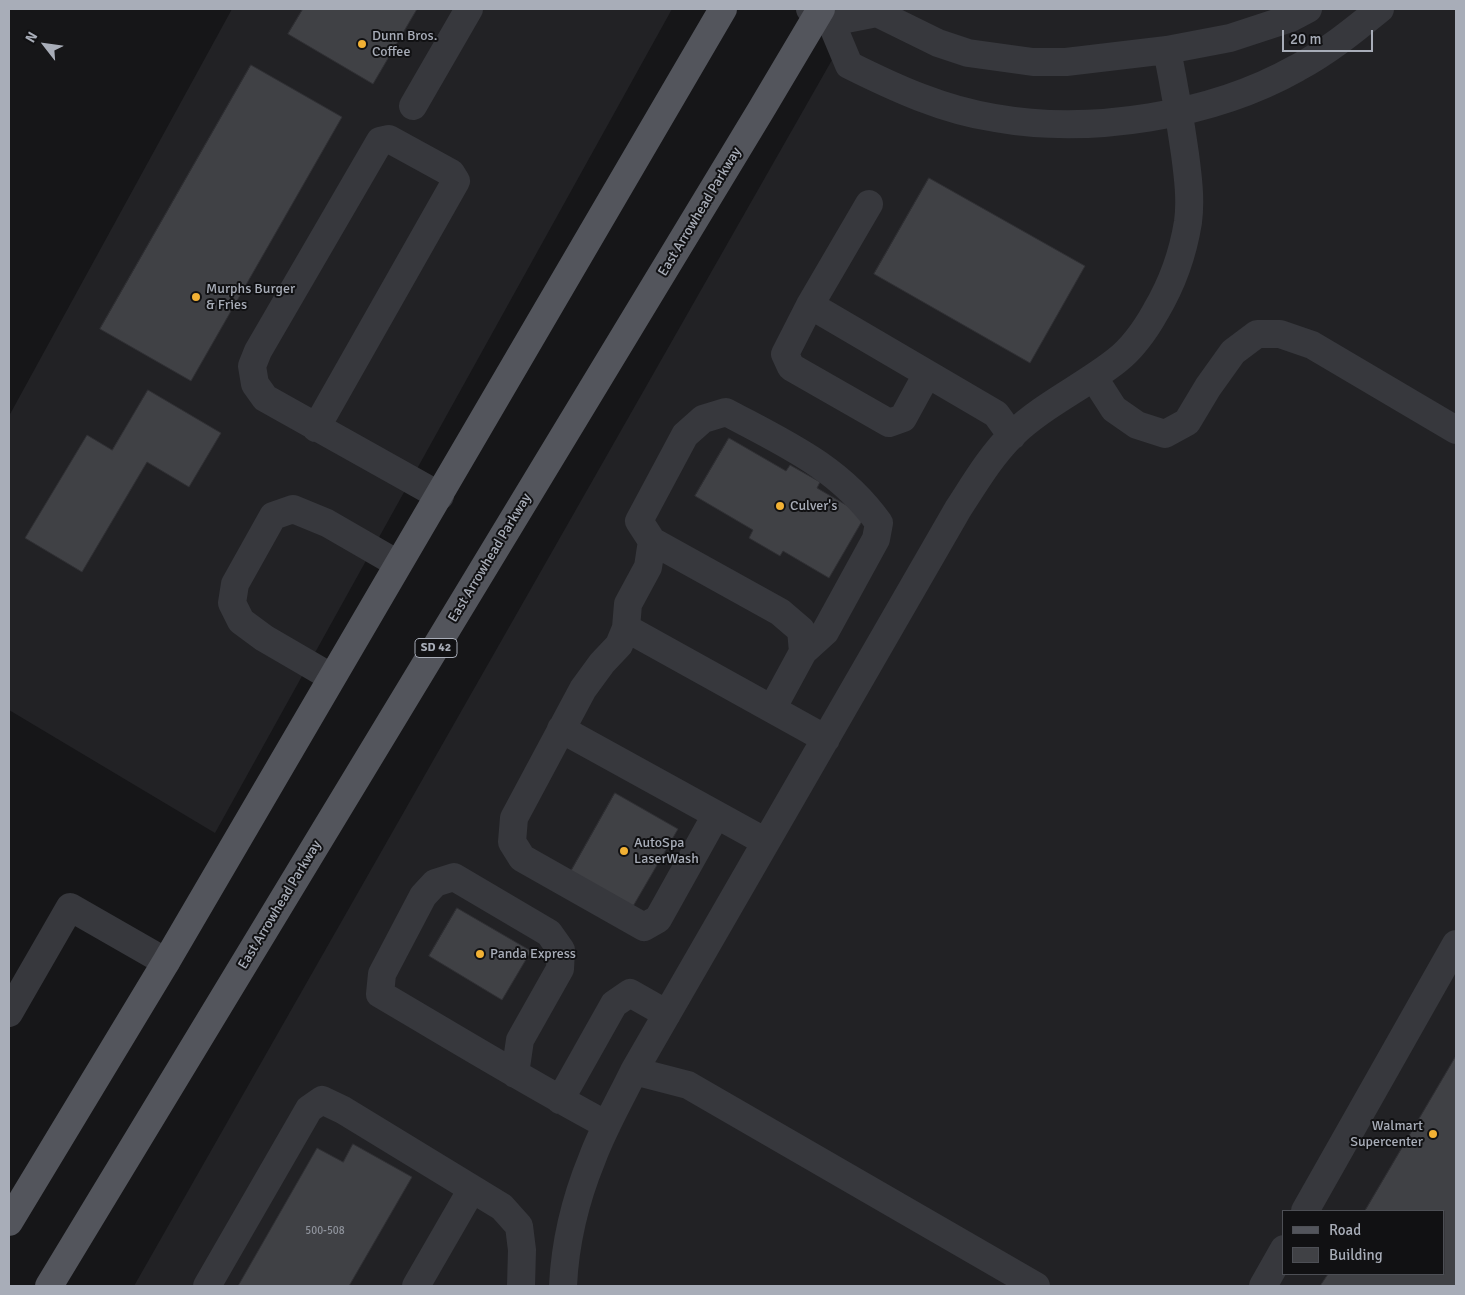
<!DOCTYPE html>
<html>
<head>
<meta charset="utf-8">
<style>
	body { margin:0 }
	#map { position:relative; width:1465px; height:1295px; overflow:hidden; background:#161618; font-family:Signika,sans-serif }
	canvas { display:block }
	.frame { position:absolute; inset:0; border:10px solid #a8adb8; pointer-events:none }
	.legend { position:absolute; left:1282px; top:1210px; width:162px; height:65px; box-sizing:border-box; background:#111113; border:1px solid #4d4f55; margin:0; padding:6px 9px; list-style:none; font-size:15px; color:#a8adb8 }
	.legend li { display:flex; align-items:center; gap:10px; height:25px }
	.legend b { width:25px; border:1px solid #4d4f55 }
	.north { position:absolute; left:20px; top:20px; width:50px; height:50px; -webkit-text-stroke:4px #111113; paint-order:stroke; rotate:300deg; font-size:14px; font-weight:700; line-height:20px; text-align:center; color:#a8adb8 }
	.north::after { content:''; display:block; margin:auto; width:18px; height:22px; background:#a8adb8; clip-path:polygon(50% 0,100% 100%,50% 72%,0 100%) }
	.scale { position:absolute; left:1282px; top:30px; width:91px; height:22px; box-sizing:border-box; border:2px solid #a8adb8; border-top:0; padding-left:6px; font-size:15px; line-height:18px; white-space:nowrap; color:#a8adb8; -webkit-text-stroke:4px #111113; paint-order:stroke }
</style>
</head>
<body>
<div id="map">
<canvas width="1465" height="1295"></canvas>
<div class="frame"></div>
<ul class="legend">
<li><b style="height:6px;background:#53555c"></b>Road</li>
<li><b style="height:14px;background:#404145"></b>Building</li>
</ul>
<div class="north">N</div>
<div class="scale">20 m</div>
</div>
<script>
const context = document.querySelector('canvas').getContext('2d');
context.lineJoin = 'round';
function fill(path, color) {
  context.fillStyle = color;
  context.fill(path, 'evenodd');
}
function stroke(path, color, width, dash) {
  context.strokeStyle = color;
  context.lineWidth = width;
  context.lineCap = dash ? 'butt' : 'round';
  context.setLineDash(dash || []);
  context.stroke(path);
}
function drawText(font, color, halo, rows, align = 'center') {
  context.font = font + ' Signika,sans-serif';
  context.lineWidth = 4;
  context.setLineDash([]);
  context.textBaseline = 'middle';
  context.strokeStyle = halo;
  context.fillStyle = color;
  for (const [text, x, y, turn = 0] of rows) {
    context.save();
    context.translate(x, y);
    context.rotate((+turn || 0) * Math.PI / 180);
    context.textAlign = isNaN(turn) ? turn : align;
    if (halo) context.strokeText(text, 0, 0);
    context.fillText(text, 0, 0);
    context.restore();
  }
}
const built = new Path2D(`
	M232,9h440l-457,824 -206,-123v-294z
	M861,9h595v1277h-1322zM1284,1211h160v63h-160z`);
const building = new Path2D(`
	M303,9h114l-44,75 -85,-50z
	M251,65l91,52 -151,264 -91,-52z
	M929,178l156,88 -55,97 -156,-89z
	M148,390l73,43 -32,54 -42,-25 -65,110 -57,-34 62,-103 25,15z
	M729,438l57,33 4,-6 30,17 -3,6 48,28 -36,62 -46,-27 -3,5 -31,-18 4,-8 -58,-34z
	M615,793l63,36 -46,79 -62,-35z
	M457,908l74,43 -29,49 -73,-44z
	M1456,1056v230h-136l8,-12h116v-63h-79z
	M353,1144l59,33 -63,109h-111l79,-138 26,14z`);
const minor = new Path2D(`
	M810,9l21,13 18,43c46,23 94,45 146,53 95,17 217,-2 302,-50 30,-16 56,-37 83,-59
	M831,22l46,-9 61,30 30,10 65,9h33l101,-12 63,-12 61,-20 17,-9
	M413,106l56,-97
	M869,204l-59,101 -25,49 6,13 98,56 14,-5 24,-44
	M810,305l186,109 16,22
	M1094,378l20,31 23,16 28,9 22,-12 21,-35 25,-35 24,-18h23l32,11 144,85
	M316,428l140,-247 -5,-8 -62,-34 -9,2 -122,210 -6,15 3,18 10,14 175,98
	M652,541l-4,26 -20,37 -2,24 -7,17 -17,18 -19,26 -69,129 -2,24 10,16 122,69 14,-8 58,-104
	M626,628l200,111
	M331,677l-67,-39 -23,-17 -9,-18 3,-19 38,-68 20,-7 34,14 71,41
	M772,709l31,-57 -2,-22 -21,-18 -128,-71 -13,-20 46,-86 18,-16 23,-7c58,31 113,55 153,111l-3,16 -51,93 -22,20
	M561,729l205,113
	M9,1013l61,-106 96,55
	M634,1071l54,14 348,201
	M515,1074l5,-34 40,-71 1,-19 -12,-17 -95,-56 -19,6 -12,13 -41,78 -2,20c75,44 150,90 227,131
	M560,1100l54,-96 16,-11 37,21
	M1305,1211l151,-267
	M207,1286l102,-177 13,-9 21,10 159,97 17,19 3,24 -1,36
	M416,1286l56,-97
	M563,1286c2,-43 13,-88 29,-127 11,-30 28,-59 42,-88l324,-562c17,-26 32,-52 54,-74 31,-30 71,-48 104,-74 17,-13 30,-32 40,-50 16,-27 27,-58 32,-89 3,-22 0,-45 -3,-68 -5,-35 -11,-69 -18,-104
	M1263,1286l21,-37`);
const major = new Path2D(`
	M9,1222l157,-260 557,-953
	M49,1286l712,-1176 60,-101`);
const markers = [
	[362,44,5,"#f2b134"],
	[196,297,5,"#f2b134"],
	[780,506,5,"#f2b134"],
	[624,851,5,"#f2b134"],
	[480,954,5,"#f2b134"],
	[1433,1134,5,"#f2b134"]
];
const numberNames = [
	["500-508",325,1231]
];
const shields = [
	[436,648,42]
];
const shieldNames = [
	["SD 42",436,648]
];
const poiNames = [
	["Dunn Bros.",372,36],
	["Coffee",372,52],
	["Murphs Burger",206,289],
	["& Fries",206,305],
	["Culver's",790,506],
	["AutoSpa",634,843],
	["LaserWash",634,859],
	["Panda Express",490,954],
	["Walmart",1423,1126,"right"],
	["Supercenter",1423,1142,"right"]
];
const streetNames = [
	["East Arrowhead Parkway",700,212,-59],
	["East Arrowhead Parkway",490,558,-59],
	["East Arrowhead Parkway",280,905,-59]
];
fill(built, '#222225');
fill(building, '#404145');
stroke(building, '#303034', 1);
stroke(minor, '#37383d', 28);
stroke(major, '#53555c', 28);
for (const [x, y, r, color] of markers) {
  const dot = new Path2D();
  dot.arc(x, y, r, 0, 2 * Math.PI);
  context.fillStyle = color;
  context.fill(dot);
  stroke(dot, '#111113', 2);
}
drawText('11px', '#8e929b', null, numberNames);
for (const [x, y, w] of shields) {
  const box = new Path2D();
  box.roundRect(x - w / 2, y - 9.5, w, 19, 4);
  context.fillStyle = '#111113';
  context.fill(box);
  stroke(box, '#a8adb8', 1);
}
drawText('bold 12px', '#a8adb8', null, shieldNames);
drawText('14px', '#a8adb8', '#111113', poiNames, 'left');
drawText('14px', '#a8adb8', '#111113', streetNames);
</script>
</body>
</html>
